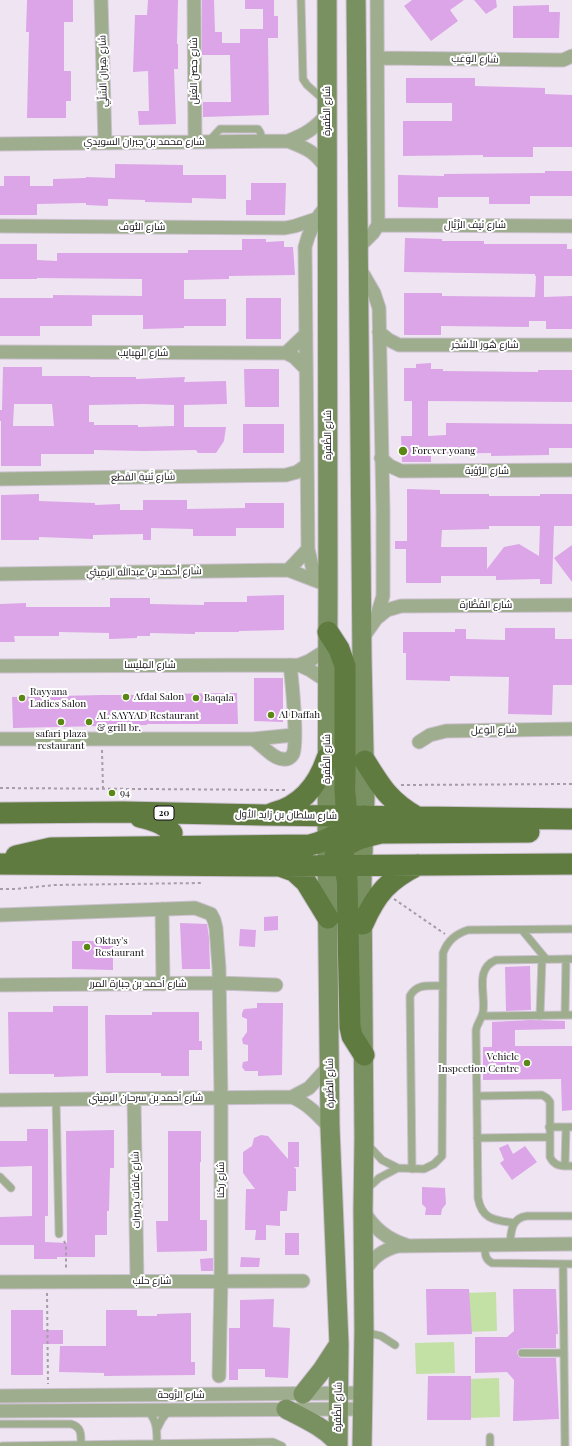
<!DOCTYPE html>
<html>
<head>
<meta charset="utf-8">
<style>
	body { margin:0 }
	canvas { display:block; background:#efe4f2 }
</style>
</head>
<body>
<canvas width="572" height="1446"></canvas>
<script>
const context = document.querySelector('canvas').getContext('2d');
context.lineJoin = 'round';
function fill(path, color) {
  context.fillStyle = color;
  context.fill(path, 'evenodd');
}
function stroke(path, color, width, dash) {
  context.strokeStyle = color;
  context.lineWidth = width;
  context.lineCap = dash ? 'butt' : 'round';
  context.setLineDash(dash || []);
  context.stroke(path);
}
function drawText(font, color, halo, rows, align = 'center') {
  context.font = font + ' "Playfair Display",Cairo,serif';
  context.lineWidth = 4;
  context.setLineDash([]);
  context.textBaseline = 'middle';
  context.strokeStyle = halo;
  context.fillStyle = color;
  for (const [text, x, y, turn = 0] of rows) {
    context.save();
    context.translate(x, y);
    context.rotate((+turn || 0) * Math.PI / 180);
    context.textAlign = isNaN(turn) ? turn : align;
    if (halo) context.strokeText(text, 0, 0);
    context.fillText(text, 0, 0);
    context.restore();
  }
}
const green = new Path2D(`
	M496,1292l1,39 -32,1 -1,-39z
	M454,1342l1,31 -39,1 -1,-31z
	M499,1378l1,39 -32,1 -1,-39z`);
const building = new Path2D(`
	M27,0h46v22h-9v49h7v30h-5v17h-39l2,-86h-3z
	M148,0h30l-1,44h1v25h-4l2,55 -37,1 -1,-14h11l-1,-40 -15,1 2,-57h12z
	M202,0h12l1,32h7v11h18v-14h23v-20h-18v-9h29v16h4v22h-10l1,77 -66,2v-15h28l-1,-47h-28z
	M412,0h52l-14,10 8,11 -27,20 -27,-35z
	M474,0h22l1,7 -11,7z
	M549,5v7h11l-1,26h-46v-32z
	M406,78h69v8l70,2v6l27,1v52h-39v10h-50v-2l-80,1v-35h49v-18h-46z
	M115,164l68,1v10h43v24l-34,-1v5l-47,-1v-2l-37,-1v7l-22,-1v-2l-49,1v11h-37v-29h4v-10h26v10h23v-7l33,-1v-1l29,1z
	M545,171h27v25h-42v8h-41v-7h-51v11l-40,-1v-32l46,1v-2l101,-1z
	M251,183h35l-1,32h-39v-15h5z
	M405,238l37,1v2h42v3h83v5h5v27h-28v21l28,-1v33h-26v-8h-17v6l-88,-1v9h-37v-42h38v3l93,1 1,-21h-1v-2l-131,-2z
	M242,239h24v3l18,-1v6h9l2,28 -66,1v3l-45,1v19h42v27h-42v2l-41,1v-14h-51v11h-52v10h-40v-38h53v-3l89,1v-17l-105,-1v1h-37v-35h37v16l20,1v-8h131v-3h54z
	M246,298h35v41h-35z
	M431,363v6h12v2l95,1v-2h34v32l-144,-1v35l18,-1v-12l126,1v24h-23v7l-58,1v-3l-60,1v8h-29l-1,-26h11v-35h-8v-33h12v-4z
	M3,367h39v9h48v1h46v2l49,-2 -1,5 42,-1 1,23 -43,1v22h42l-2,14 -8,12h-18l-2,-3 -52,1 -50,-1v4h-53v12h-40v-45h-1v-11h2zM14,404h38l2,22h-41zM143,404l31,1v21l-36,1v-2h-44v-3h-5v-17z
	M244,369h35v38h-34z
	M243,424h41v29h-41z
	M407,489l33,1v4h49v2h51v-2h32v32h-18l-2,58h-12v-5l-44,1v-4h-55v7h-35v-34h-11v-8h12zM489,526h51l-1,30 -20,-12 -15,3 -17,22v-22h-46l1,-17 47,-1z
	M39,494v7l56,2v2l25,-1v6h23v-10h44v9l58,-1v-5h39v25h-48v8h-43v-7l-42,-1v12h-8v-6l-50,1v4l-54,-2v3h-38v-45z
	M572,545v37l-18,-24z
	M284,595v35l-45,1v1h-44v2l-45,-1v3h-13v2l-28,1v-6l-50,-1v4h-45l1,6h-15v-38l26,-1v4h84v-9h40v6l54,1v-3h43v-6z
	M505,628h50v11h17v46h-19l-1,30 -44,-1 1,-37 -59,-1v5l-44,-1v-27h-3v-21h52v-3h11v10l39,1z
	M254,678h29v44l-29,-1z
	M237,693l1,31h-91v1l-134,3 -1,-31 90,-2h50v-1z
	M278,916v14l-14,1v-14z
	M180,923l27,1 2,14 1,31h-28z
	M240,929l16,1 -1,17 -16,-1z
	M72,941h41v29l-41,-1z
	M530,966l1,44 -25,1 -1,-44z
	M257,1003h26l-1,72 -24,1v-5h-13l-3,-4 1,-5 5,-1v-16l-5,-1 -1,-5 5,-7v-13l-5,-2v-4l2,-4 13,-1z
	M53,1006h35v70l-34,1v-3h-45l-1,-62h45z
	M152,1012h47v29h3v9h-13v26h-28v-3h-55l-1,-58h47z
	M531,1020l34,1v8l-50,1v16h57v64l-10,1 -1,-32 -78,1v-33h9v-25z
	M27,1129h21v87h-3v26l22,1 -1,-112 48,-1v38h-4l-1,43h-2v24h-12v22h-38v2h-23v-14h-34v-28l32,-1v-50l-32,1v-26h27z
	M168,1131h33v31h-1v58h7v31l-50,1 -1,-31h12z
	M261,1135l7,1 20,23v-17h11v25h-5l2,2v22h-8l-1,20h-7v15l-14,-1v15h-11l1,-10h-11l1,-41h9l-12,-16v-21l9,-6 2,-8z
	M508,1144l5,10 12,-8 12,16 -25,18 -12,-17 4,-3 -5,-12z
	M422,1187l23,1 1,16 -4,5 -1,6h-16l1,-7 -4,-4z
	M285,1233h14v22h-14z
	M241,1257l19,1 -1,9h-19z
	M213,1258v13h-12l-1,-12z
	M426,1289h43l3,45 -45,1z
	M513,1289h43l2,45h-2v14h-34l-4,2 -1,3 2,4 3,1h34l3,61 -46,2 1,-41 -7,-8 -32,1v-36h32l7,-6z
	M274,1299l-1,28 17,1 -2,50 -23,-1v-8h-27v11h-9v-52h11v-28z
	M11,1310h32v20h20v14h-20v31h-32z
	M106,1310h31v6h20v-2l34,-1v49h4v13l-91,1v-3l-45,-1 1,-26h46z
	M428,1376h43v44h-44z`);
const path = new Path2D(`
	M102,750l1,39
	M401,785l171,-1
	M0,788l287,2
	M0,889h15l40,-4 146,-2
	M394,899l51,35
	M64,1241l2,4v25
	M47,1293l1,91`);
const lane = new Path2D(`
	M301,0l2,79 4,6 18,16
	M208,142l12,-13h38l2,3 3,9
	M522,930l24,29
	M565,1015l1,-56
	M482,1016l90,-1
	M540,1016l2,-57
	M477,1096l65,-1 5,3 3,4v55c5,10 12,9 22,9
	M56,1099l3,135
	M549,1127h23
	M477,1138l72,-1
	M368,1145l14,15 16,8 26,1 10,-5 8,-8 1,-203c5,-13 13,-19 25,-23l104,-1
	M565,1166l1,-39
	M412,1169l-2,-173c7,-13 20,-10 33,-10
	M0,1177l11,11
	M367,1189l12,-11 19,-10
	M514,1223c-19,-3 -32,-3 -36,-25l-2,-168c1,-7 6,-11 7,-18 3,-18 -9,-43 13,-52l76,-1
	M510,1244c1,-12 1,-26 17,-28h45
	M485,1245c0,7 -1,14 7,18l80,1
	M563,1264l2,182
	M365,1332l16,4 14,9
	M522,1353h42
	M147,1410c10,10 10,20 10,34
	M0,1424h71c11,3 10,11 10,21
	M157,1429l5,-10 8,-10
	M490,1437v9
	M2,1446l271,-4 9,4`);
const street = new Path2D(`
	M101,0l4,143
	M194,0l1,142
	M378,58l180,2h5l9,-4
	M288,141c16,-6 28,-13 39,-27
	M0,144l288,-3c20,8 26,10 39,28
	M378,225l194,1
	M0,226l285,2 10,-2 21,-7
	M358,248l15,-15 5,-8 -1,-225
	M359,267l15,26 5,15 4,202v86l-7,23 -14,20
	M379,332l10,8 10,5h173
	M0,352l286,1 8,4 12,12
	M286,353l20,-19
	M381,458l9,8 11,5 171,-1
	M0,479l286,-4 11,-3 10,-7
	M288,570l7,-7 13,-14
	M0,574l288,-4 34,13
	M318,581l-6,-15 -4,-17 -3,-302c4,-17 11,-29 22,-42
	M376,619l11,-9 14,-4 171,-1
	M299,665l10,-4 19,-12
	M0,666l299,-1 11,5 18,12
	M0,739h253l41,-4
	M253,739c8,5 20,20 30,20 4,1 8,-1 10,-5 5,-12 -1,-73 -3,-89
	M419,742l11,-7 16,-4 126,-2
	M162,909l1,75
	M0,915l195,-7 16,6 3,6 2,8 3,40 2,130v182l-2,96
	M0,985l219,-2 57,2
	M292,1097l17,-9 21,-23
	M134,1099l3,182
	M0,1100l292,-3c16,7 26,18 38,31
	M363,1210c10,18 23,29 43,35
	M364,1273c7,-15 18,-23 34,-27l174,-2
	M0,1282l303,-1
	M0,1396l363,-3
	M0,1411l362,-2`);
const secondary = new Path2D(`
	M327,0l1,586 -1,279 3,263 9,216 -1,102
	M356,0l6,658 3,140 -3,83 2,258 -1,70 1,122 -2,115
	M303,1394l19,-24 17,-26
	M286,1409c19,10 38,18 52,34`);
const primary = new Path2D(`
	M328,632l11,17 6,17v124l2,32 2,8
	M365,761c16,26 25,41 52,56
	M0,813l123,-1 141,3 308,4
	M273,813c28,-7 45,-28 54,-55
	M140,817c12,3 24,6 32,16l-1,7 -6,6
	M343,851l4,30 3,146 2,9 12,19
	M335,855c13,-14 28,-18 46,-22l148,-1
	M16,856l35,-8 259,-3c22,-5 37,-17 54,-29
	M0,864l279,2 293,-2
	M280,866l14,5 12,11 22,36
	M363,924c13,-30 25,-44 55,-59`);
const markers = [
	[403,451,5,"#5b8715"],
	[126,697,4,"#5b8715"],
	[22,698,4,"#5b8715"],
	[196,698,4,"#5b8715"],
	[271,715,4,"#5b8715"],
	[61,722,4,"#5b8715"],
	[89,722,4,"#5b8715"],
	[112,793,4,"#5b8715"],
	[87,947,4,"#5b8715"],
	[527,1063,4,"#5b8715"]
];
const shields = [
	[164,813,20]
];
const shieldNames = [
	["20",164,813]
];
const streetNames = [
	["شارع الوَعَب",475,59,1],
	["شارع هِيران السَّلِّي",103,71,-91],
	["شارع حِصن الغَيل",194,71,-90],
	["شارع الظَّفرة",327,111,-90],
	["شارع محمد بن جبران السويدي",144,142],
	["شارع نَيف الرَّيَّال",475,225],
	["شارع النُّوف",142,227],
	["شارع هُور الأشخِر",485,345],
	["شارع الهِبايِب",143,353],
	["شارع الظَّفرة",328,435,-90],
	["شارع الرُّؤية",487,471],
	["شارع ثَنية القَطع",143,477,-1],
	["شارع أحمد بن عبدالله الرميثي",144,572,-1],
	["شارع القَطَّارة",486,605],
	["شارع المِلَيسا",150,665],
	["شارع الوَعَل",494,730,-1],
	["شارع الظَّفرة",327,759,-90],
	["شارع سلطان بن زايد الأول",286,815,1],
	["شارع أحمد بن جبارة المرر",138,984],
	["شارع الظَّفرة",330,1083,-91],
	["شارع أحمد بن سرحان الرميثي",146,1098],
	["شارع رَكنا",221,1180,-90],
	["شارع غافات بدَييرات",136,1190,-91],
	["شارع حلَب",152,1281],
	["شارع الرَّوحة",181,1395],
	["شارع الظَّفرة",338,1407,-89]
];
const poiNames = [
	["Forever yoang",412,451],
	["Rayyana",30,692],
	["Ladies Salon",30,704],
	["Afdal Salon",134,697],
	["Baqala",204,698],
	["Al Daffah",279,715],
	["AL SAYYAD Restaurant",97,716],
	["& grill br.",97,728],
	["safari plaza",61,734,"center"],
	["restaurant",61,746,"center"],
	["94",120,793],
	["Oktay's",95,941],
	["Restaurant",95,953],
	["Vehicle",519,1057,"right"],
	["Inspection Centre",519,1069,"right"]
];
fill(green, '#c3e1a5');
fill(building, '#dba5e7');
stroke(lane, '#cbc1ce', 9);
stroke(street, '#cbc1ce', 15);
stroke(secondary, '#cbc1ce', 21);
stroke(primary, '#cbc1ce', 23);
stroke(path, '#a59da8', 2, [3, 3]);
stroke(lane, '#9dad8d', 7);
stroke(street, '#9dad8d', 13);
stroke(secondary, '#799060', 19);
stroke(primary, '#5f7b3f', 21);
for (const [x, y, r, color] of markers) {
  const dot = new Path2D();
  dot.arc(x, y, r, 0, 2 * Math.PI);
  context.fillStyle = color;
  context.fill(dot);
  stroke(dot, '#fff', 1.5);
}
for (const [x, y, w] of shields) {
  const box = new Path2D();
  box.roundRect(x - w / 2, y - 7, w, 14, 3);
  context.fillStyle = '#fff';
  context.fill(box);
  stroke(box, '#100c11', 1);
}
drawText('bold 9px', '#100c11', null, shieldNames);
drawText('10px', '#100c11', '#fff', streetNames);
drawText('10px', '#100c11', '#fff', poiNames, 'left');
</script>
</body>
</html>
